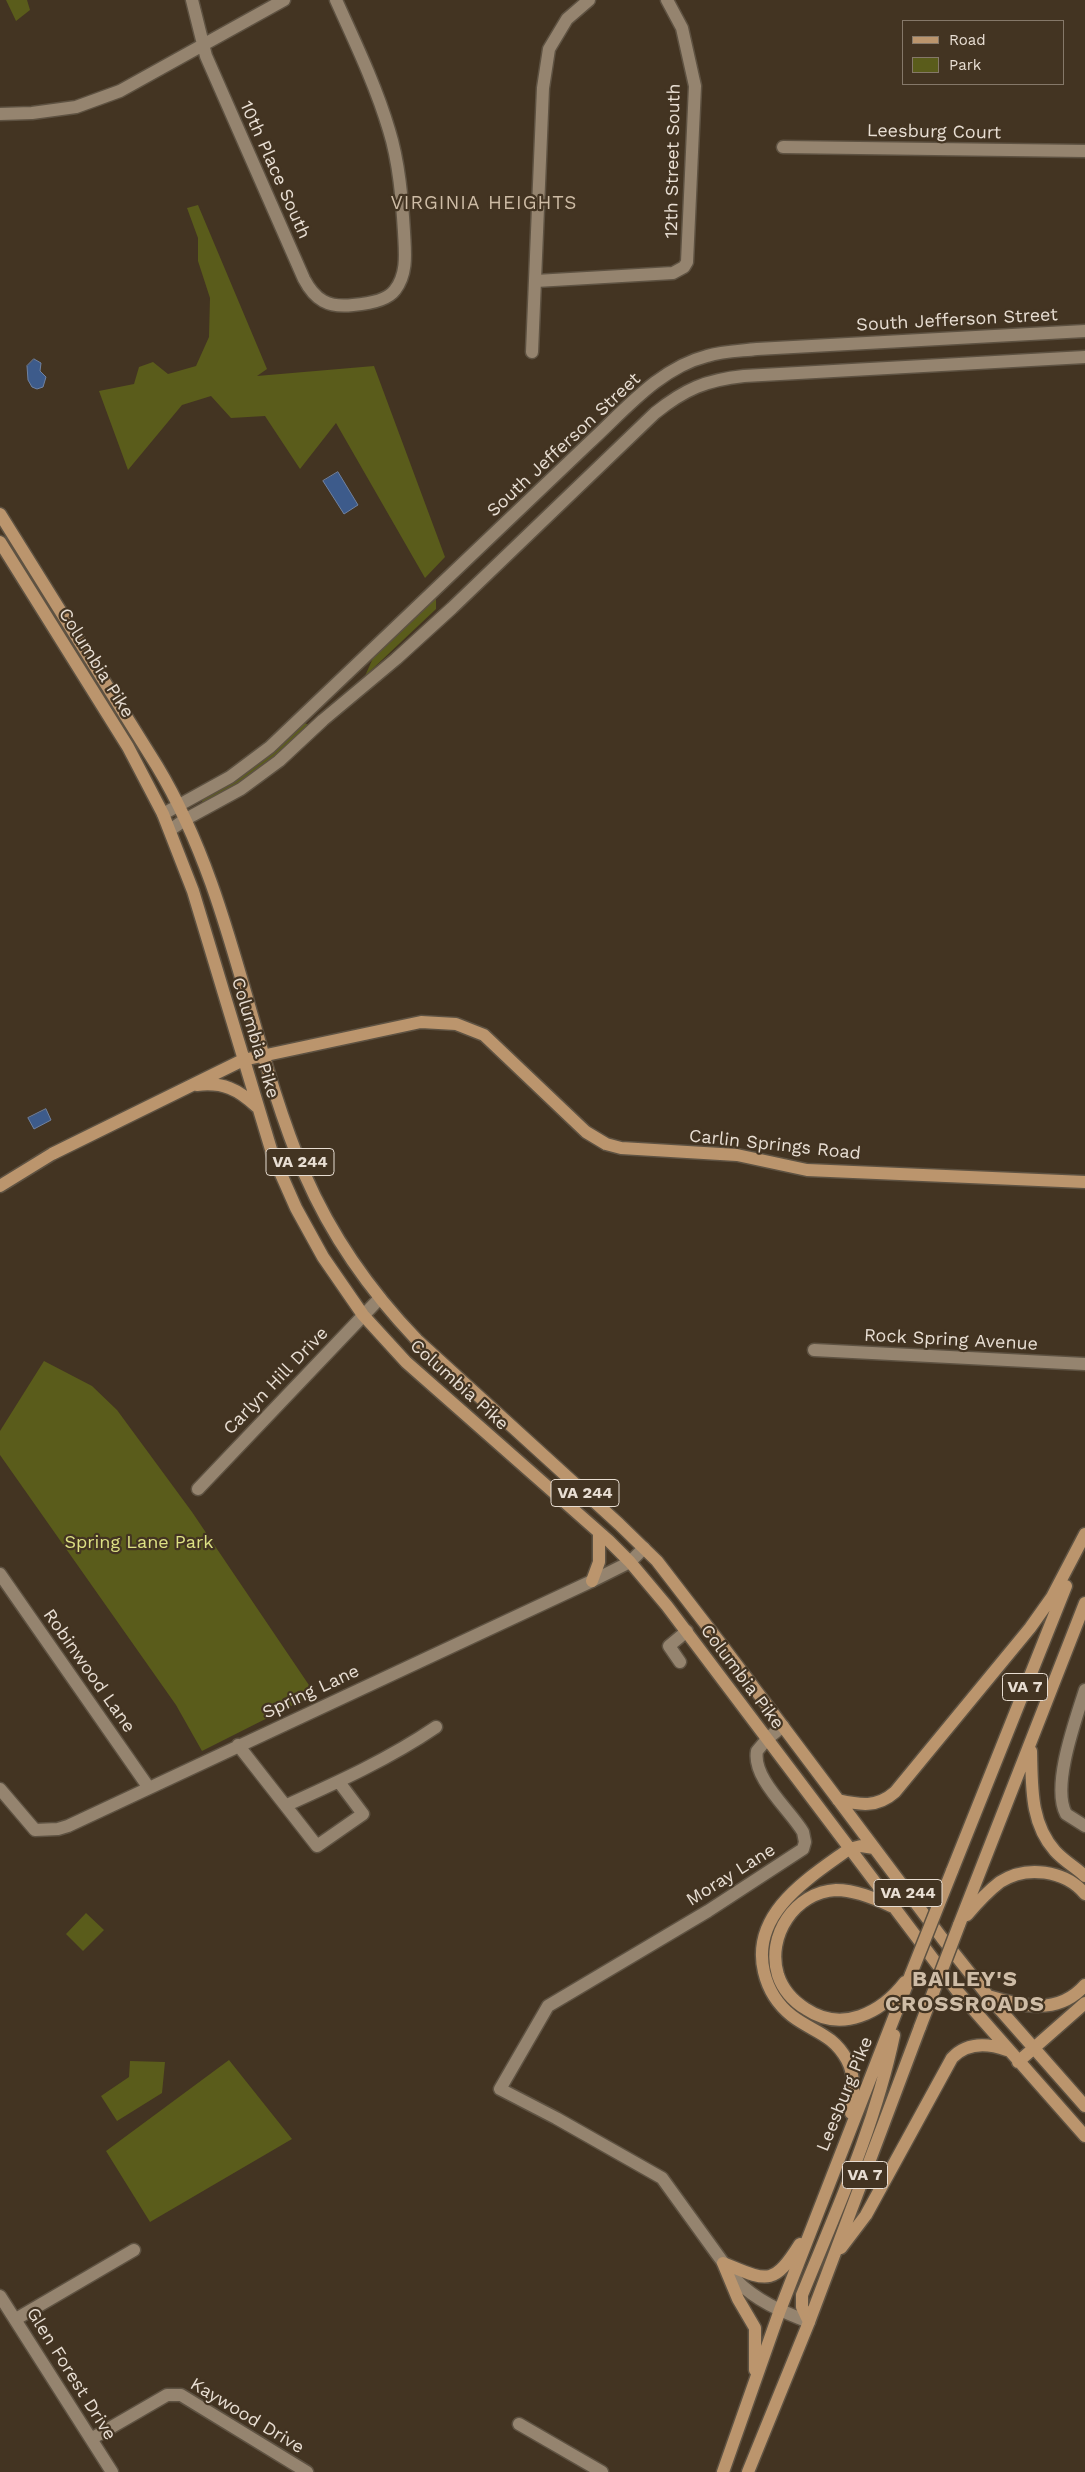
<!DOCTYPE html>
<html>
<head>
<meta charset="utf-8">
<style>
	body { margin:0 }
	#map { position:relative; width:1085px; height:2472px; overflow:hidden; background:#433422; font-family:"Work Sans",sans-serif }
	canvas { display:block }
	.legend { position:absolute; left:902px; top:20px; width:162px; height:65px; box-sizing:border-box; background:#433422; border:1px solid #857869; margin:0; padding:6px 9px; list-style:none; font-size:15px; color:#e8ded3 }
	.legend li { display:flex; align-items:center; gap:10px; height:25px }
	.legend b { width:25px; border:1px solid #857869 }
</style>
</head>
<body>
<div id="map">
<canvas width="1085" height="2472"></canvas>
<ul class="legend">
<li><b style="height:6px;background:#bb956d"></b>Road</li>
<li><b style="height:14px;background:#5a5c1b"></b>Park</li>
</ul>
</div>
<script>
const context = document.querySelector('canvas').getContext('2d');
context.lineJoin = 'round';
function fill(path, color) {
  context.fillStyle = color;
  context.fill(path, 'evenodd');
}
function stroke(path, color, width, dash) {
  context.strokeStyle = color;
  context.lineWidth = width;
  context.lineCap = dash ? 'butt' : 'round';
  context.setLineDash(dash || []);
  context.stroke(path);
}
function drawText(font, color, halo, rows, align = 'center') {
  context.font = font + ' "Work Sans",sans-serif';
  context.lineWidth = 4.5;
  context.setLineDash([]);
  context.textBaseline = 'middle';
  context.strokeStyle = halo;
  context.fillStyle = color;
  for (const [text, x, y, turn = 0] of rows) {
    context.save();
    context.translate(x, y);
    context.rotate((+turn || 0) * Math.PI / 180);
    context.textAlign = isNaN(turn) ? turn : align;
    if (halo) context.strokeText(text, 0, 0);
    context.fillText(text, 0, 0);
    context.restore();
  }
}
const green = new Path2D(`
	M6,0h21l3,10 -14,11z
	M198,205l69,164 -10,7 117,-10 71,191 -20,21 -89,-155 -36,46 -35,-53 -34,2 -20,-22 -29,9 -54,65 -29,-79 35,-7 5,-17 14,-5 15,12 28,-8 13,-29 1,-39 -12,-37v-23l-11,-30z
	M436,597v12l-71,67 8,-18z
	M304,723l6,2 -52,49 -57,30 2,-5 52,-32z
	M44,1361l48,25 25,24 75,102 123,182 -113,57 -26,-46 -176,-250v-24z
	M86,1913l18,17 -21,21 -17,-17z
	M229,2060l63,79 -142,83 -44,-71z
	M130,2061l35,1 -3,31 -45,28 -16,-25 28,-19z`);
const water = new Path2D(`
	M34,359l7,4 -1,8 6,6 -3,10 -6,2 -5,-2 -4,-7 -1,-14z
	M338,472l20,33 -14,9 -21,-33z
	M46,1109l5,11 -17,9 -6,-11z`);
const minor = new Path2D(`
	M192,0l14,56 98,223c11,21 24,29 49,26 12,-1 34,-4 42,-15 13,-17 10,-38 9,-58 -2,-33 -5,-70 -15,-102 -13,-44 -34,-88 -53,-130
	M0,114l32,-1 44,-6 44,-16 164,-91
	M783,147l302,4
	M536,281l137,-8 11,-6 3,-5 8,-176 -13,-58 -15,-28
	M532,352l11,-264 6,-39 18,-30 22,-19
	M163,814l67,-37 40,-30 319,-304c35,-32 70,-75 118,-87 16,-5 33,-5 50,-7l328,-18
	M170,830l16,-11 55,-30 38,-28 44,-41 73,-61 56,-51 203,-195c30,-24 51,-33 89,-37l341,-19
	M814,1350l271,14
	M198,1489l182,-191
	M0,1574l149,214
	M680,1662l-11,-16 18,-15
	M1085,1690c-9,29 -34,96 -19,124l19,12
	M783,1726l-16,13 -10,12c-5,27 33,59 46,81l2,10 -2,7 -95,62 -160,95 -48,83 56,29 106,60 73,101c21,22 46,32 74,43
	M238,1745l79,101 46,-32 -24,-32
	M0,1789l35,41 23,-1 10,-3 524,-245 38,-19 14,-14
	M287,1805c51,-23 102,-46 149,-78
	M0,2296l112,176
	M16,2319l118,-69
	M519,2424l83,48
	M91,2439l76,-44h14l126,77`);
const major = new Path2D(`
	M0,514l157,252c76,126 91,275 148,409 27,62 66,117 112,165l202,184 38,37 67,87 218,290 46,58 97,110
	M0,542l128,205 35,67 30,77 80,265 23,52 27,49 40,58 43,47 203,179 21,21 37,44 291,386 127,144
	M197,1085c26,-3 41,4 60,22
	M0,1186l52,-32 191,-94 178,-38 35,2 28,11 102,97 20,12 15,4 116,7 70,15 278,12
	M592,1581l7,-19v-29
	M1031,1751c1,35 -1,72 24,100 9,10 20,16 30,25
	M838,1800c22,5 39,8 57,-8l135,-164 22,-31 33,-63
	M952,1871l114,-285
	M891,1906c-17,-8 -36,-16 -55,-16 -41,2 -70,46 -58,85 5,15 15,26 28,34 36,24 75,4 99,-27
	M967,1915c10,-12 20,-23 33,-33 26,-17 65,-12 85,12
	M959,1925l126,-322
	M988,1996c34,10 70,20 97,-11
	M1018,2062l67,-59
	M851,2113c2,-18 5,-36 -4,-53 -14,-26 -34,-28 -55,-44 -14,-11 -24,-27 -28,-44 -14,-59 45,-94 85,-123l12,-3 13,2
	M841,2248l25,-33 86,-157c15,-16 35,-15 55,-8
	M723,2263l15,36 17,29v42
	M723,2263c44,18 50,24 77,-19
	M809,2322l-7,-15v-12c35,-86 73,-169 92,-260
	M723,2472l57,-162 131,-336
	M748,2472l61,-150 111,-295`);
const majorBridge = new Path2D(`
	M911,1974l41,-103
	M920,2027l39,-102`);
const shields = [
	[300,1162,68],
	[585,1493,68],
	[1025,1687,45],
	[908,1893,68],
	[865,2175,45]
];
const shieldNames = [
	["VA 244",300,1162],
	["VA 244",585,1493],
	["VA 7",1025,1687],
	["VA 244",908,1893],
	["VA 7",865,2175]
];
const streetNames = [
	["Leesburg Court",934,132,1],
	["12th Street South",673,161,-89],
	["10th Place South",275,170,66],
	["South Jefferson Street",957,320,-3],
	["South Jefferson Street",564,445,-43],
	["Columbia Pike",96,663,58],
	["Columbia Pike",255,1038,73],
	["Carlin Springs Road",775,1145,6],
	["Rock Spring Avenue",951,1340,3],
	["Carlyn Hill Drive",276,1381,-46],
	["Columbia Pike",459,1385,42],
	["Robinwood Lane",89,1671,55],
	["Columbia Pike",742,1677,53],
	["Spring Lane",311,1692,-25],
	["Moray Lane",731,1875,-32],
	["Leesburg Pike",845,2094,-68],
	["Glen Forest Drive",71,2374,58],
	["Kaywood Drive",247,2416,31]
];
const parkNames = [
	["Spring Lane Park",139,1543]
];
const neighbourhoodNames = [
	["VIRGINIA HEIGHTS",484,203]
];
const districtNames = [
	["BAILEY'S",965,1980],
	["CROSSROADS",965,2005]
];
fill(green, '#5a5c1b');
fill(water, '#3d5b8b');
stroke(water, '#7082a1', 1);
stroke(minor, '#5e5242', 15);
stroke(major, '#5e5242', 15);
stroke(minor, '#95846f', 12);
stroke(major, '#bb956d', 12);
stroke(majorBridge, '#5e5242', 15, []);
stroke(majorBridge, '#bb956d', 12);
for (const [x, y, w] of shields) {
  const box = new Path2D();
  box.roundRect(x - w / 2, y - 13.5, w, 27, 4);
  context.fillStyle = '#433422';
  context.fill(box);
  stroke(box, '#e8ded3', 1);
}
drawText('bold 16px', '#e8ded3', null, shieldNames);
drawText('18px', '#e8ded3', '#433422', streetNames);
drawText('18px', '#dde184', '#433422', parkNames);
context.letterSpacing = '1px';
drawText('19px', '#cebca6', '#433422', neighbourhoodNames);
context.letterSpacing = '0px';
context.letterSpacing = '1px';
drawText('bold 22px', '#cebca6', '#433422', districtNames);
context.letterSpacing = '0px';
</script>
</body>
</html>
